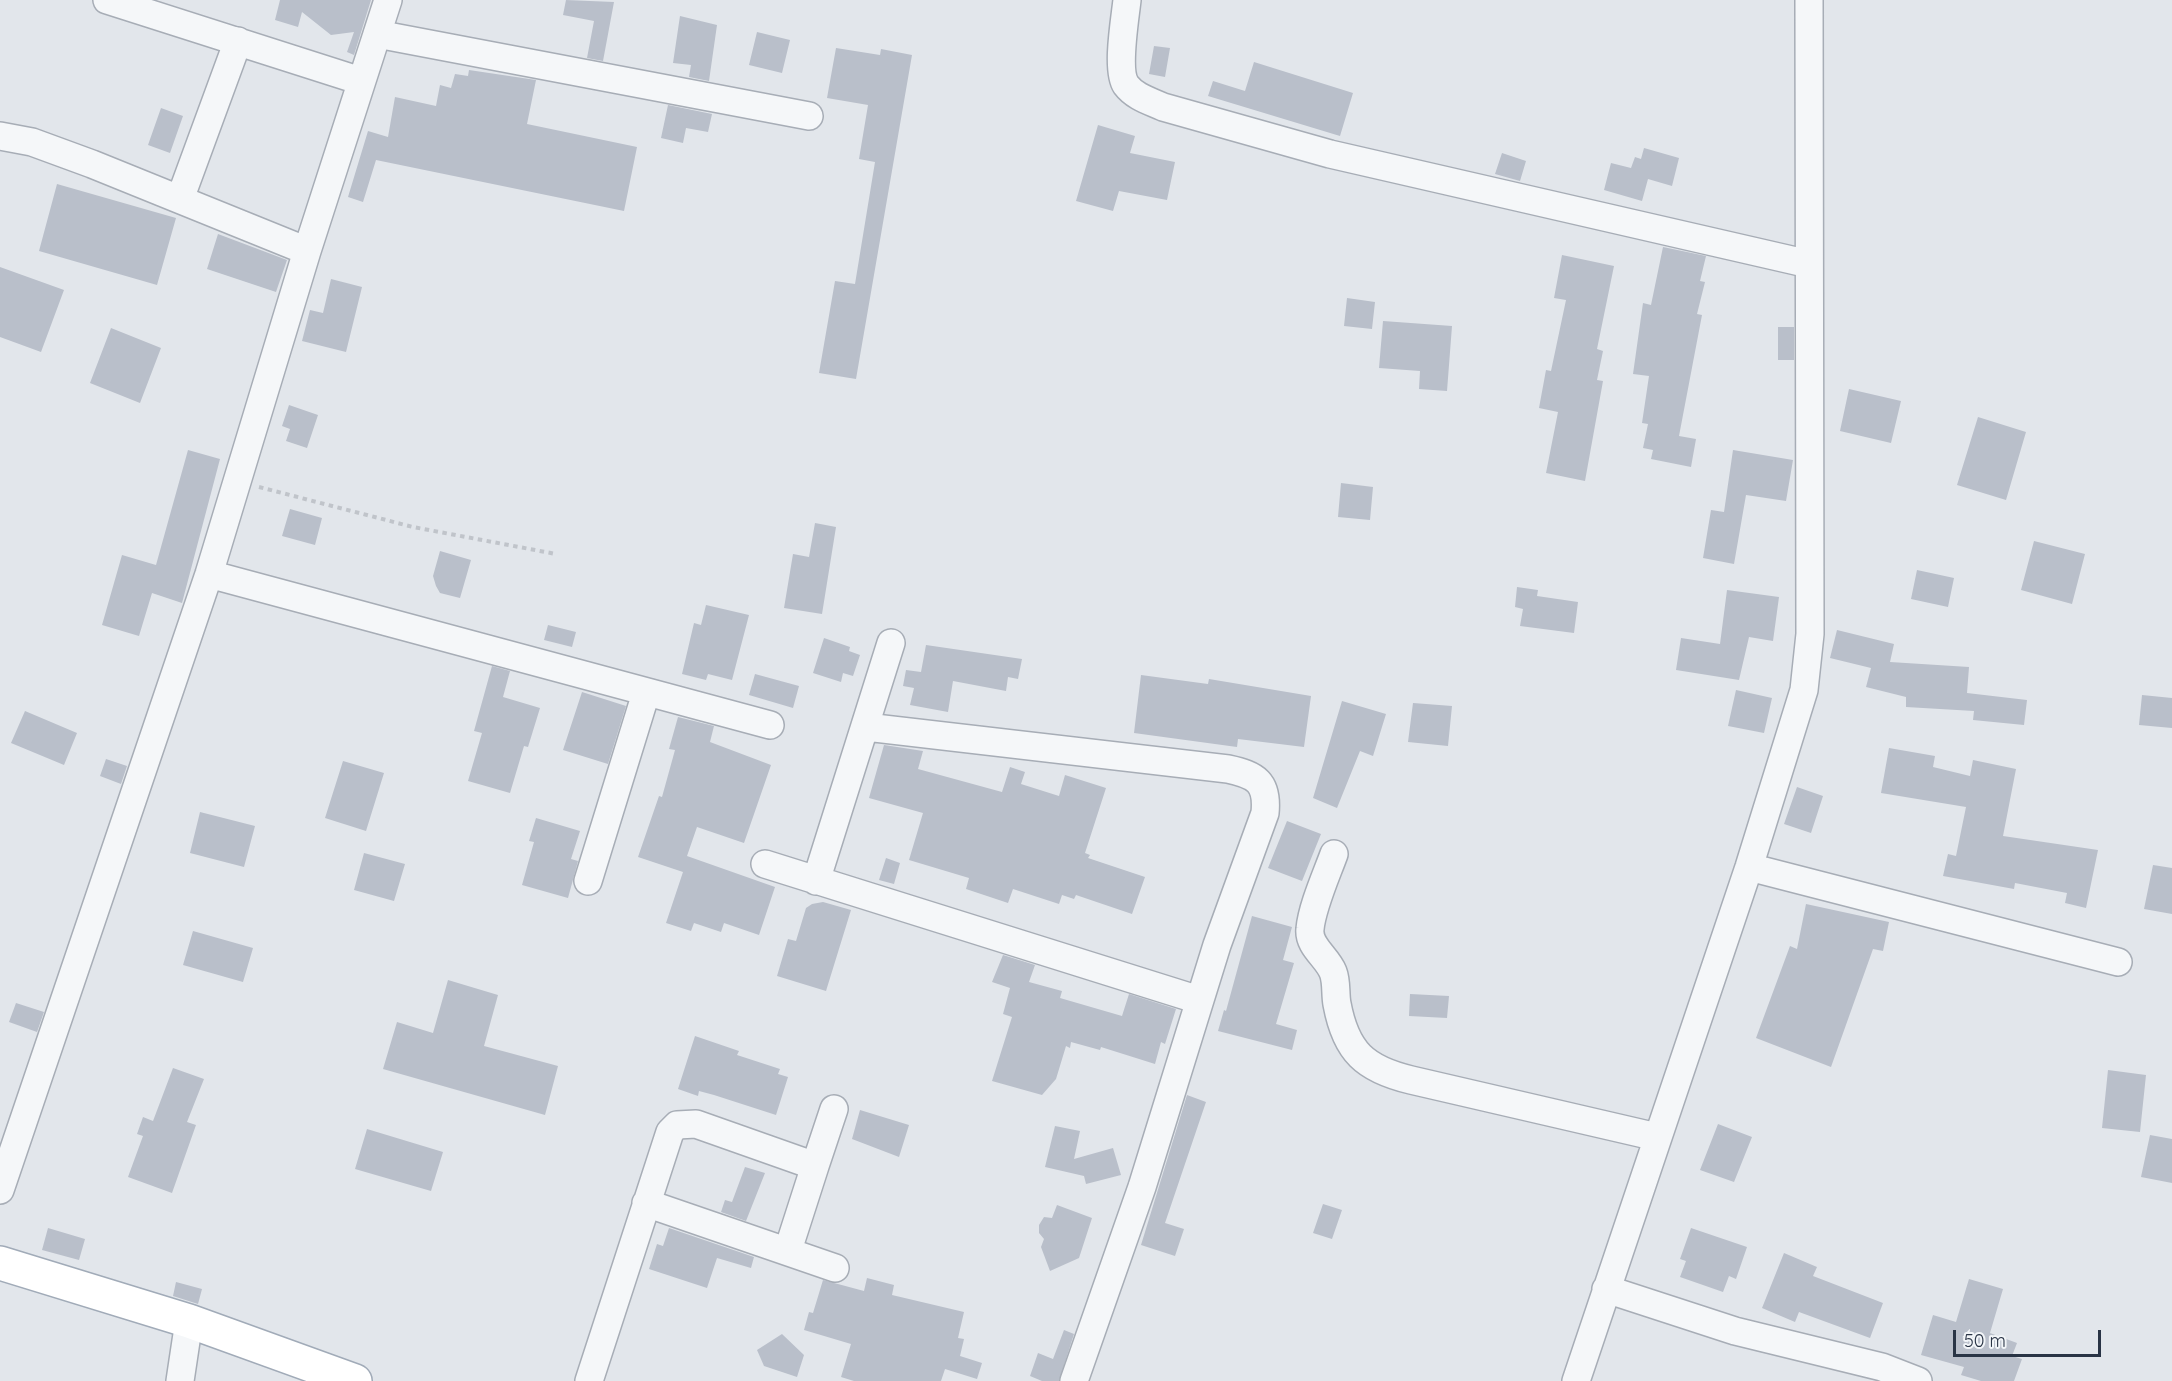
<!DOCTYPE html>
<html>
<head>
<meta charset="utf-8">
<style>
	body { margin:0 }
	#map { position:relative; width:2172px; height:1381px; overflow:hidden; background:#e2e6eb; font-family:Quicksand,sans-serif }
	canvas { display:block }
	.scale { position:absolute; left:1953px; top:1330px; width:148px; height:27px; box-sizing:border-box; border:3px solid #293445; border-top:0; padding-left:8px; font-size:18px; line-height:21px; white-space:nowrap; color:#293445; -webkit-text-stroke:4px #f2f5f8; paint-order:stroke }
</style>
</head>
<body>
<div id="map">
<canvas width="2172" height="1381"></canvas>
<div class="scale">50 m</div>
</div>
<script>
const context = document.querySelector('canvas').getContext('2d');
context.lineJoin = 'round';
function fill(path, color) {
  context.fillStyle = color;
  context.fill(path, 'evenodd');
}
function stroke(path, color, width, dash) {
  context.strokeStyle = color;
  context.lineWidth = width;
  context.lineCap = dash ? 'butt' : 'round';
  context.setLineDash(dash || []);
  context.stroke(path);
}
const building = new Path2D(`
	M280,0h91l-17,55 -7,-3 7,-20 -23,3 -29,-23 -4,15 -23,-7z
	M566,0l48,2 -11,59 -16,-3 7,-37 -31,-6z
	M680,16l37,9 -8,56 -20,-4 2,-12 -18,-2z
	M757,32l33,8 -8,33 -33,-8z
	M1154,46l16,2 -5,29 -16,-3z
	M836,48l44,7 1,-6 31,6 -56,324 -37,-6 16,-92 20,3 20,-122 -16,-3 9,-54 -41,-7z
	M1254,62l99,31 -13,43 -132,-40 5,-15 32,10z
	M469,70l67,10 -9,44 110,23 -13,64 -248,-51 -13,42 -15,-5 20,-66 20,6 7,-40 41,9 4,-21 11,3 4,-14 13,2z
	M668,105l44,9 -4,18 -22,-4 -3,15 -22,-5z
	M161,108l22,8 -13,37 -22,-8z
	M1098,125l37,11 -5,17 45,9 -8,38 -48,-9 -6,20 -37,-10z
	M1644,148l35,10 -7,28 -24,-7 -6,22 -38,-11 7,-27 20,5 4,-11 6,2z
	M1502,153l24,8 -6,20 -25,-7z
	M57,184l119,34 -19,67 -118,-34z
	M218,234l69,26 -11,32 -69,-23z
	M1663,247l43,9 -6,25 5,1 -8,32 5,1 -23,121 17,3 -5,28 -40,-8 2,-9 -10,-2 5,-24 -6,-1 7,-47 -16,-2 10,-71 8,2z
	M1562,255l52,11 -17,83 6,2 -6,29 6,1 -18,100 -39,-8 12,-61 -19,-4 7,-38 5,1 15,-71 -12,-2z
	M0,267l64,23 -23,62 -41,-15z
	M331,279l31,8 -16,65 -44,-11 8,-31 13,3z
	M1347,298l28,4 -3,27 -28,-3z
	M1383,321l69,5 -5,65 -28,-2 1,-18 -41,-3z
	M1778,327h16v33h-16z
	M111,328l50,20 -21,55 -50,-20z
	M1849,389l52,12 -10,42 -51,-12z
	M289,405l29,10 -11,33 -21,-7 4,-12 -8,-3z
	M1978,417l48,15 -20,68 -49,-15z
	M188,450l32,9 -38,144 -30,-10 -13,43 -37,-11 20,-70 34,10z
	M1733,450l60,10 -7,41 -40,-6 -12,69 -31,-6 8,-48 13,2z
	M1341,483l32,4 -3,33 -32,-3z
	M290,509l32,9 -7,27 -33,-9z
	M815,523l21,4 -14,87 -38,-6 9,-54 16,3z
	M2034,541l51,13 -13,50 -51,-14z
	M440,551l31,9 -11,38 -20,-5 -4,-7 -3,-10z
	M1917,570l37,8 -6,29 -37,-8z
	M1517,587l21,3 -1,6 41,6 -4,31 -54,-7 3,-17 -8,-2z
	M1727,590l52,7 -6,44 -24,-4 -10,43 -63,-10 5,-32 39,6z
	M706,605l43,10 -17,65 -24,-6 -2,6 -24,-6 12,-51 7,2z
	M548,625l28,7 -4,15 -28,-7z
	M1837,630l57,14 -4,18 79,5 -2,26 60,7 -3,25 -51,-5 1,-9 -68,-4v-10l-40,-10 5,-19 -41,-10z
	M824,638l26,9 -1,4 11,4 -7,21 -10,-3 -2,9 -28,-9z
	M926,645l96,14 -4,20 -10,-2 -2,14 -53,-10 -5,31 -38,-7 4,-17 -11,-2 3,-16 15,2z
	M492,666l18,5 -7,26 37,11 -12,39 -4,-1 -14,47 -42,-12 14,-48 -8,-2z
	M755,674l44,12 -6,22 -44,-13z
	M1141,675l67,9 1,-5 102,17 -7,51 -66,-8 -1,8 -103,-14z
	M1736,690l36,8 -8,35 -36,-7z
	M582,692l44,14 -18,58 -45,-14z
	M2142,695l30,3v30l-33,-3z
	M1342,701l44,13 -13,42 -13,-5 -23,57 -24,-10z
	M1413,703l39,3 -4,40 -40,-4z
	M25,711l52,22 -13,32 -53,-22z
	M678,717l36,9 -4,16 61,23 -27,78 -47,-16 -10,29 88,31 -16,48 -35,-12 -3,9 -27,-9 -3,8 -25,-8 17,-51 -45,-15 21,-61 3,1 13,-47 -6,-1z
	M884,745l39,6 -5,18 84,23 8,-25 15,5 -4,12 38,12 6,-21 41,13 -21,65 5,2 -2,3 57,19 -13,37 -56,-19 -2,4 -12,-4 -3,9 -46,-15 -5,14 -42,-14 3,-11 -60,-18 14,-47 -54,-15z
	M1889,748l46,8 -2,11 37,9 3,-16 43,9 -13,67 95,14 -12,58 -21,-5 2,-10 -52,-10 -1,6 -71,-13 5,-22 8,2 10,-49 -85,-14z
	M106,759l21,7 -6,18 -21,-8z
	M343,761l41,12 -18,58 -41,-13z
	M1797,787l26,9 -12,37 -27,-9z
	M200,812l55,14 -11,41 -54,-14z
	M536,818l44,13 -9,28 7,2 -10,37 -46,-13 12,-43 -5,-1z
	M1287,821l34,13 -19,47 -34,-13z
	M364,853l41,11 -11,37 -40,-11z
	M886,858l14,5 -6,21 -15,-4z
	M2153,865l19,3v46l-28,-5z
	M823,902l28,8 -25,81 -49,-15 11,-37 8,2 10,-33 6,-4z
	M1806,904l83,18 -6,29 -10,-2 -42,118 -75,-29 34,-92 7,3z
	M1252,916l40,11 -9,33 11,3 -18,61 21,6 -5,20 -74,-19 6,-21 2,1z
	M193,931l60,17 -10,34 -60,-17z
	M1003,955l32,10 -6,17 33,9 -2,7 62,18 7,-22 47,15 -11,35 -4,-2 -6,22 -54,-17 -1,3 -29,-8 -1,6 -4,-2 -10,33 -14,16 -50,-14 20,-64 -9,-3 7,-26 -18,-6z
	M448,980l50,15 -14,51 74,20 -13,49 -162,-46 14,-47 36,11z
	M1410,994l39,2 -2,22 -38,-2z
	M16,1003l28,9 -7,20 -28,-10z
	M695,1036l44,15 -2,4 43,14 -2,5 10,3 -12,38 -62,-20 -15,-4 -1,5 -20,-7z
	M173,1068l31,11 -17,43 9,3 -24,68 -44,-16 15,-41 -6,-2 6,-17 10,4z
	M2108,1070l38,5 -6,57 -38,-4z
	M1187,1095l19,7 -41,121 19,6 -9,27 -34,-11z
	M860,1110l49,15 -10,32 -47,-18z
	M1718,1124l34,13 -18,45 -34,-12z
	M1055,1126l25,5 -6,28 39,-11 8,27 -35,9 -2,-8 -39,-9z
	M367,1129l76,23 -12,39 -76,-22z
	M2150,1135l22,4v44l-31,-6z
	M745,1167l20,6 -19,48 -25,-9 4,-12 7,2z
	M1323,1204l19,6 -10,29 -19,-6z
	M1057,1205l35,13 -13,40 -29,13 -9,-24 3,-8 -5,-6v-8l5,-8 8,1z
	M48,1228l37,11 -6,21 -37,-10z
	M669,1228l85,29 -3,11 -34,-10 -10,30 -58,-19 8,-25 6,2z
	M1691,1228l56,19 -11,32 -7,-3 -6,16 -43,-15 6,-16 -6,-2z
	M1784,1253l33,14 -4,9 70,27 -13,35 -71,-26 -4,10 -33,-14z
	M867,1278l27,7 -2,10 72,17 -6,26 6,1 -4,17 22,7 -5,16 -32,-10 -4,12h-87l-13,-4 10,-33 -47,-14 5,-18 4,1 10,-33 41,11z
	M1969,1279l34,10 -13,44 27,10 -5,13 10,3 -8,22h-33l-20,-6 3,-8 -43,-12 12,-40 23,7z
	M176,1282l26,7 -4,15 -25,-8z
	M1064,1330l10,4 -15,47h-17l-12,-5 8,-23 15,6z
	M782,1334l22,21 -7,22 -33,-11 -7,-16z`);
const path = new Path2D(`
	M259,487l154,40 143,27`);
const minor = new Path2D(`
	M107,0l254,81
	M1127,0c-2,19 -11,70 -1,85 9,12 24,16 37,22l167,47 479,110
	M377,34l432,82
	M0,136l32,6 60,22 215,87
	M180,199l58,-158
	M209,574l561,151
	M866,727l362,42c28,6 40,13 37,44l-48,132 -75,242 -68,194
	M1334,854c-8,22 -22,53 -24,75 -2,17 17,28 23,43 4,10 2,22 4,32 9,48 28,65 74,76l246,57
	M765,864l434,136
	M1749,867l369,95
	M588,881l58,-188
	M816,881l75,-238
	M815,1166l19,-57
	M0,1190l209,-616 98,-323 81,-251
	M646,1203l189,65
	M1606,1289l129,42 147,36 36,14
	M180,1381l9,-60
	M589,1381l81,-249 7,-7 19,-1 119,42 -27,84
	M1576,1381l173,-514 55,-177 6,-56 -1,-634`);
const major = new Path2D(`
	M0,1263l189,58 166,60`);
fill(building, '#b9bfca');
stroke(minor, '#a7adb6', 30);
stroke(major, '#a1abb8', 36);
stroke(path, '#c0c4ca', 4, [4.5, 4.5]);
stroke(minor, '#f5f7f9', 27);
stroke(major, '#fff', 33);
</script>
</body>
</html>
